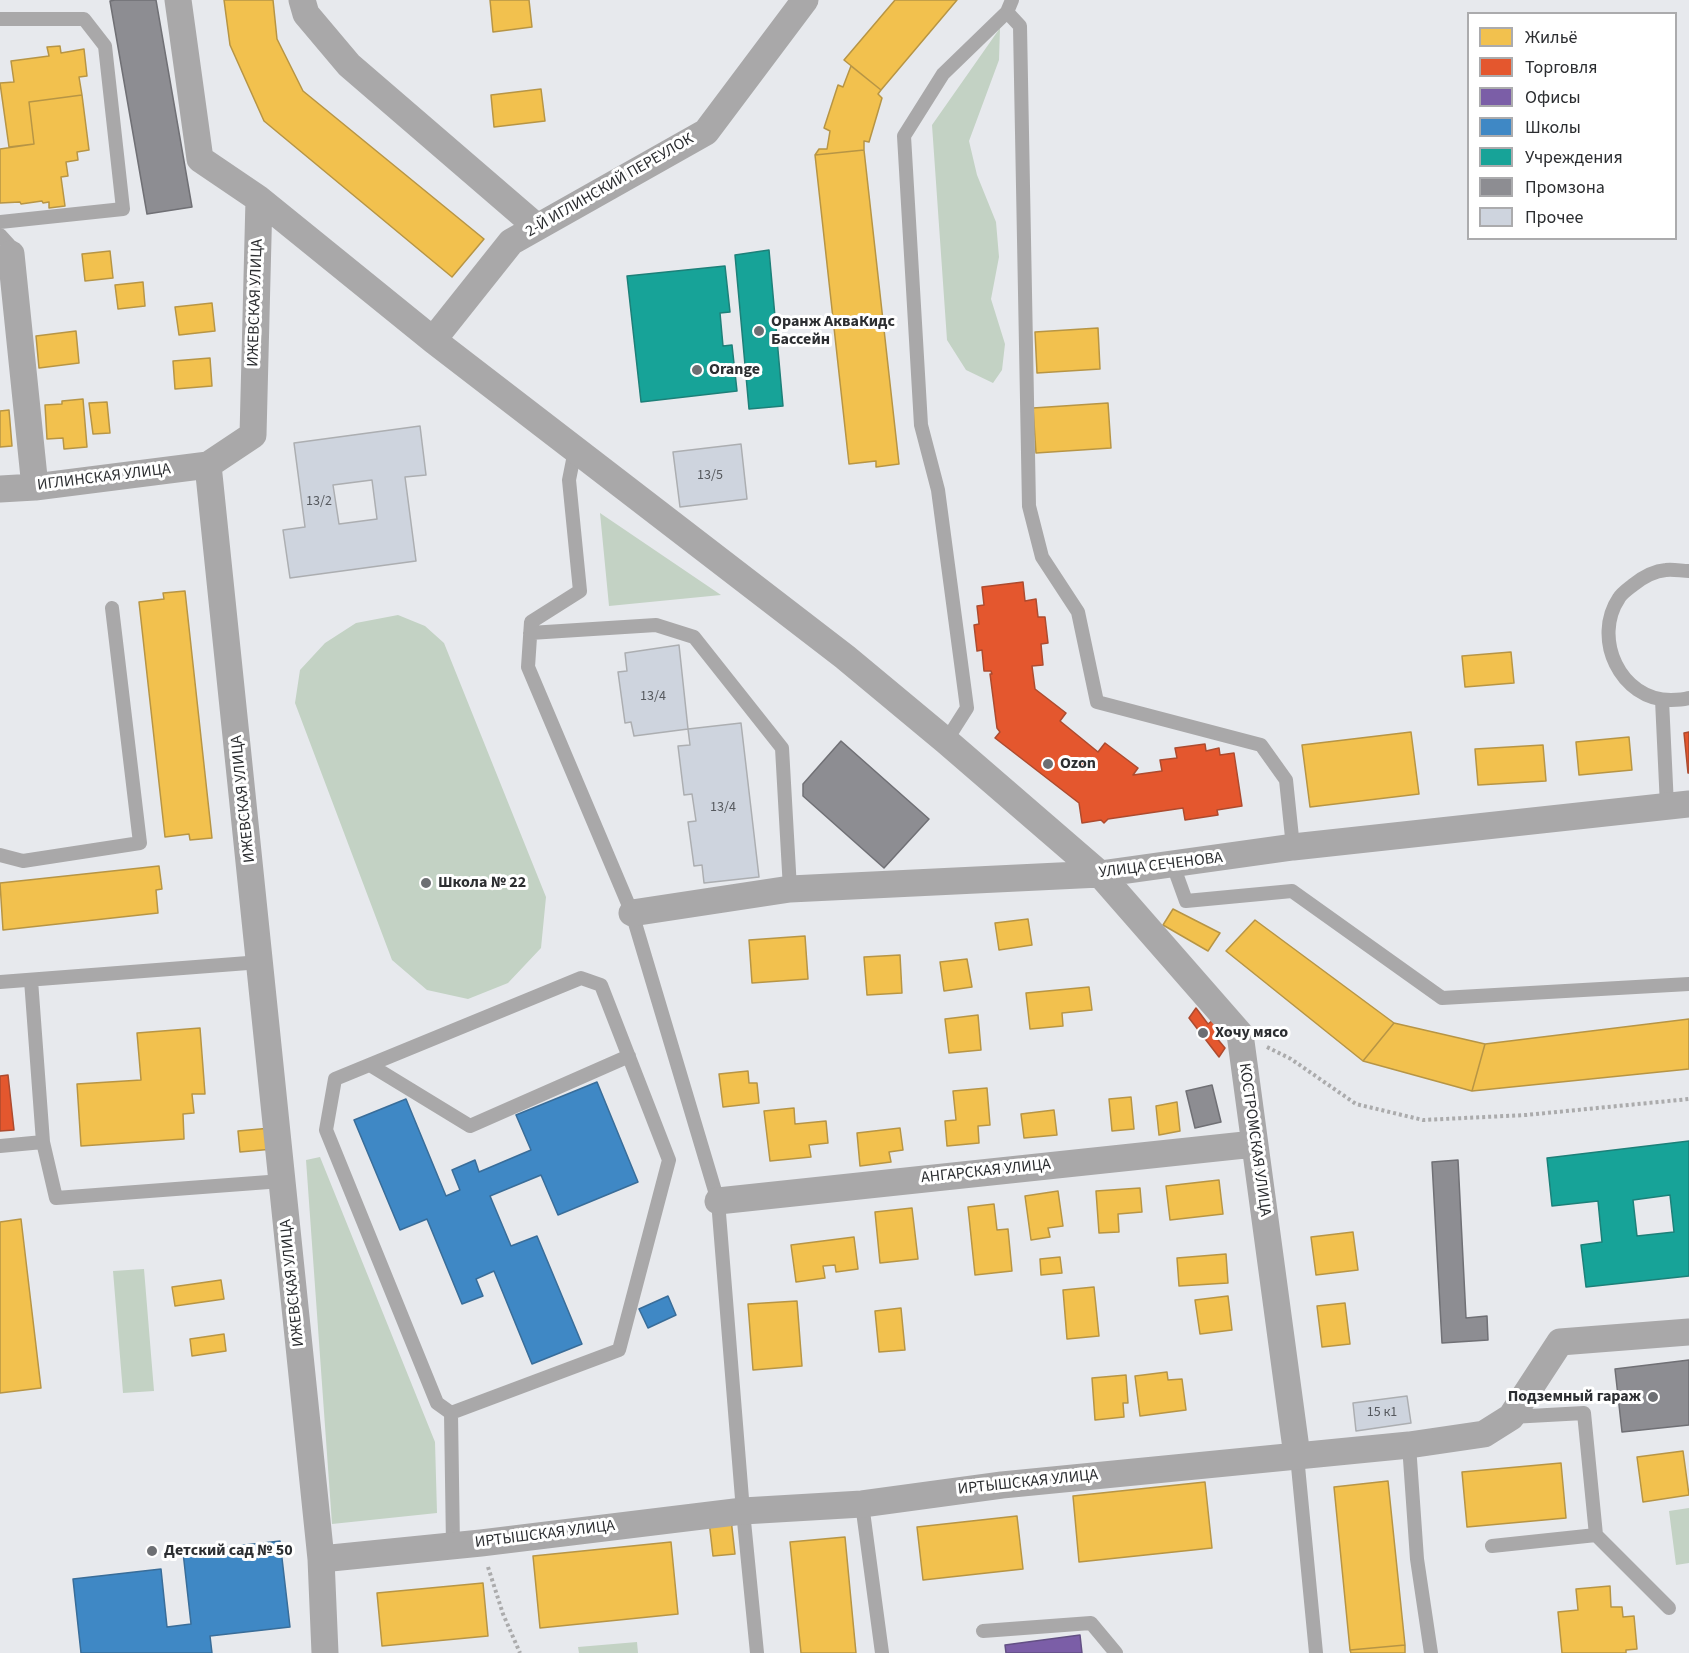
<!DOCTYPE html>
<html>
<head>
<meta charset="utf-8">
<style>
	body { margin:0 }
	#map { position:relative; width:1689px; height:1653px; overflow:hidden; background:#e7e9ed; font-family:"Source Sans 3",sans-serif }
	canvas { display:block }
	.legend { position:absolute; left:1467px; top:12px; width:210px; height:228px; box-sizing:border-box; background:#fff; border:2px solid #ababad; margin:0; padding:8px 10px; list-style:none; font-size:18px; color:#2c2e31 }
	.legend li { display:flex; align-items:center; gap:12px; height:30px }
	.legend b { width:30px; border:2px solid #ababad }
</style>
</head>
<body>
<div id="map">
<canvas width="1689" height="1653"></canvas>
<ul class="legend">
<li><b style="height:16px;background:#f2c14e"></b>Жильё</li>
<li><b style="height:16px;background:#e4572e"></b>Торговля</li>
<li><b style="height:16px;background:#7b5ea7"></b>Офисы</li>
<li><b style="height:16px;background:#3f88c5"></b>Школы</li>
<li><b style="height:16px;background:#17a398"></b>Учреждения</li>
<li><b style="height:16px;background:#8d8d92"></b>Промзона</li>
<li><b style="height:16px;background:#ced4de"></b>Прочее</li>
</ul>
</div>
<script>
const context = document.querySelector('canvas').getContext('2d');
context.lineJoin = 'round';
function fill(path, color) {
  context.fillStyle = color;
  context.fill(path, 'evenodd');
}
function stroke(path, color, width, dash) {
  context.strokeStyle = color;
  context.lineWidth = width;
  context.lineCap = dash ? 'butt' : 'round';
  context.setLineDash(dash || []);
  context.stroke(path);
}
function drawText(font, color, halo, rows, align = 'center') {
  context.font = font + ' "Source Sans 3",sans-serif';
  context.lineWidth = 6;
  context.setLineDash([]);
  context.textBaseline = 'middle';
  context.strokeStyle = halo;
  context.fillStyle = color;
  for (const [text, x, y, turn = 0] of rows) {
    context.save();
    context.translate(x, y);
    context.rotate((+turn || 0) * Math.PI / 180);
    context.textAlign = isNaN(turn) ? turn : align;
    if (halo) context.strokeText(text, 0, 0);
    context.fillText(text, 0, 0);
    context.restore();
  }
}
const green = new Path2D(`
	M1000,28l-1,32 -30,81 8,34 19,47 3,35 -8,42 14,45 -3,26 -9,13 -27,-13 -19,-30 -15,-215z
	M600,513l121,82 -112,11z
	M398,615l27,11 19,17 102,254 -5,51 -33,35 -40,16 -41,-9 -35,-30 -97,-257 5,-33 25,-27 31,-20z
	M320,1157l115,285 2,71 -105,11 -26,-364z
	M144,1269l10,122 -31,2 -10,-122z
	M1689,1508v55l-13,2 -7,-54z
	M637,1642l1,11h-59l-1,-6z`);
const homes = new Path2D(`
	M224,0h49l4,39 26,52 181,148 -32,38 -188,-156 -34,-76z
	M490,0h39l3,27 -39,5z
	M895,0h62l-76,90 -37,-30z
	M60,46l1,7 23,-4 3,27 -8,1 3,18 -53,7 5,42 -25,3 -9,-64 14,-1 -3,-21 38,-5 -2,-9z
	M851,66l30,24 -3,4 4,4 -13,44 -5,-1v9l-49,5 4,-6h8l3,-18 -6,-3 14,-43 5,2z
	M541,89l4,32 -51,6 -3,-32z
	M82,95l7,55 -12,2 1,8 -12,2 2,14 -7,1 4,29 -16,2v-6l-6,1 -1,-2 -21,3 -1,-2 -20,1v-54l34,-5 -5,-42z
	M864,150l35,314 -23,3v-6l-27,3 -34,-309z
	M110,251l3,27 -28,3 -3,-27z
	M143,282l2,24 -27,3 -3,-24z
	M212,303l3,28 -36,4 -4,-28z
	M1098,328l2,41 -63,4 -2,-41z
	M76,331l3,32 -40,5 -3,-32z
	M210,358l2,28 -37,3 -2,-28z
	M83,399l4,48 -23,2 -1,-11 -16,1 -2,-34 17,-1v-3z
	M107,402l3,31 -17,1 -4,-31z
	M1108,403l3,45 -75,5 -3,-45z
	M9,410l3,36 -12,1v-36z
	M185,591l27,247 -22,2 -1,-6 -24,3 -26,-235 25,-3 -1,-6z
	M1511,652l3,31 -49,4 -3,-31z
	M1411,732l8,62 -109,13 -8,-62z
	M1629,737l3,33 -53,5 -3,-33z
	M1543,745l3,36 -68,4 -3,-36z
	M159,866l3,23 -6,1 2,23 -155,17 -3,-47z
	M1173,909l47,24 -12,18 -45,-26z
	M1028,919l4,26 -33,5 -4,-27z
	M1255,920l139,103 -31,38 -137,-110z
	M805,936l3,43 -56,4 -3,-43z
	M900,955l2,38 -35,2 -3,-38z
	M967,959l5,28 -28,4 -4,-29z
	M1089,987l3,23 -30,3 1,13 -33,3 -4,-36z
	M978,1015l3,35 -32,3 -4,-34z
	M1689,1019v50l-217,22 13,-47z
	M1394,1023l91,21 -13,47 -109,-30z
	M200,1028l5,66h-13l2,19 -11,1 1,25 -103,7 -4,-62 64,-4 -4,-47z
	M748,1071l1,12h8l2,20 -36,4 -4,-33z
	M987,1088l3,37 -12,1 1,17 -32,3 -2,-25 11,-1 -3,-29z
	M1131,1097l3,32 -22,2 -3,-32z
	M1177,1102l3,29 -21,4 -3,-29z
	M794,1108l1,16 31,-3 2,22 -19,2 2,12 -41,4 -6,-50z
	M1054,1110l3,25 -33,3 -3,-24z
	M271,1128l2,21 -33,3 -2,-21z
	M900,1128l3,22 -14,2 2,10 -31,4 -3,-33z
	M1219,1180l4,34 -53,6 -4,-34z
	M1140,1188l2,24 -24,2 1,18 -20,1 -3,-42z
	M1058,1191l5,35 -15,2 2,9 -19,3 -6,-44z
	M994,1204l3,26 11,-1 4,42 -37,4 -7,-68z
	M912,1208l6,51 -38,4 -5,-51z
	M21,1219l20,169 -41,5v-171z
	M1353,1232l5,38 -42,5 -5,-38z
	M854,1237l4,32 -22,3 -1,-7 -12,1 2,12 -29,4 -5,-37z
	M1226,1254l2,29 -49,3 -2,-28z
	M1060,1257l2,16 -21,2 -1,-16z
	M221,1280l3,19 -49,7 -3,-19z
	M1094,1287l5,49 -32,3 -4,-49z
	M1228,1296l4,34 -32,4 -5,-34z
	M797,1301l5,65 -49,4 -5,-66z
	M1345,1303l5,41 -28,3 -5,-41z
	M901,1308l4,42 -26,2 -4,-41z
	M224,1334l2,17 -34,5 -2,-17z
	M1167,1372l1,8 14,-1 4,31 -46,6 -5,-40z
	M1126,1375l2,28h-5l1,14 -29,3 -3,-42z
	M1683,1451l6,44 -46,7 -6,-45z
	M1561,1463l5,55 -99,9 -5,-55z
	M1388,1481l17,164 -55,5 -16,-163z
	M1205,1482l7,66 -133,14 -6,-66z
	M1017,1516l6,53 -100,11 -6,-53z
	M731,1519l4,35 -22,2 -4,-35z
	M845,1537l11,116h-55l-11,-111z
	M671,1542l7,72 -138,14 -7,-72z
	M483,1583l5,53 -106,10 -5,-53z
	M1610,1586l1,21h11l1,10 11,-1 3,33 -11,1v3h-64l-4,-41 20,-2 -2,-21z
	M1405,1645v8h-54l-1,-3z`);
const shops = new Path2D(`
	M1023,582l2,19 11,-2 2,18h7l3,26 -7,1 2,21 -11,1 3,23 31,24 -6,8 38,31 7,-9 33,25 -5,7 29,-4 -2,-11 17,-2 -2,-10 30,-4 1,7 13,-3 1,7 14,-2 8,53 -25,4 1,5 -33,5 -2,-12 -75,11 -4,4 -3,-3 -19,3 -3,-20 -84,-65 5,-6 -3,-4 -7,-54h2l-1,-3h-7l-2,-21 -5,1 -3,-26 5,-1 -2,-18 7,-1 -2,-18z
	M1689,732v41h-1l-4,-40z
	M1196,1008l12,16 5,-4 8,10 -6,6 10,12 -6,9 -30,-39z
	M8,1075l6,55 -14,1v-55z`);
const offices = new Path2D(`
	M1080,1635l2,18h-76l-1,-8z`);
const schools = new Path2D(`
	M597,1082l41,100 -80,33 -17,-40 -51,21 21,50 26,-10 45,108 -50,20 -38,-93 -18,8 7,17 -21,8 -35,-85 -27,11 -46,-110 52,-21 40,97 14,-6 -8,-20 23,-10 4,12 52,-22 -15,-35z
	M668,1296l8,19 -28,13 -9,-19z
	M280,1541l10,86 -80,9 2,17h-131l-8,-74 88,-10 6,58 24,-3 -8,-72z`);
const public = new Path2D(`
	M769,250l14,156 -34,3 -14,-154z
	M725,266l5,46 -10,1 3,33 9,-1 5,46 -96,11 -14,-126z
	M1689,1141v135l-103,11 -5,-42 21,-3 -4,-41 -46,5 -5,-48zM1670,1195l4,37 -37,4 -4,-36z`);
const industry = new Path2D(`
	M115,0h41l36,207 -45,7 -37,-213z
	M841,741l88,78 -45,49 -81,-72v-12z
	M1212,1085l9,37 -26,6 -9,-37z
	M1458,1160l8,158 21,-2 1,24 -46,3 -10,-181z
	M1689,1360v65l-67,7 -7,-63z`);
const building = new Path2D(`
	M420,426l6,49 -21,2 11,84 -126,17 -7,-48 22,-3 -11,-84zM372,480l5,39 -38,5 -6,-39z
	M741,444l6,55 -67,8 -7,-55z
	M679,645l9,84 -54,7 -3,-14 -6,1 -7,-51 9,-1 -2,-18z
	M741,723l18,154 -55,6 -2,-18 -8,1 -6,-44 8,-1 -4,-27 -8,1 -6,-49 12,-1 -2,-16z
	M1407,1396l4,27 -55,8 -3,-28z`);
const path = new Path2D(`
	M1267,1047l24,12 65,45 67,16 103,-5 163,-16
	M488,1567l15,47 17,39`);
const service = new Path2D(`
	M1007,12l13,14 9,480 13,51 36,55 19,90 164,43 25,35 7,67
	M0,19h84l21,27 18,163 -123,13
	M0,235l10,11 1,8
	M575,450l-6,30 11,111 -49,31 -3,45 104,246 86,288 25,310 14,142
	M1689,571c-7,0 -16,-2 -23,-1 -13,1 -23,7 -33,15 -5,4 -11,8 -14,13 -27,40 1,102 52,102 6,0 12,0 18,-2
	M530,633l126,-8 38,12 88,111 8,141
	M1662,700l5,106
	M946,741l21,-33 -29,-218 -17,-65 -17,-289 39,-62 64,-62 5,-12
	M0,855l23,6 117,-18 -28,-235
	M1173,865l13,36 106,-10 150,107 247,-14
	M581,978l20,7 68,175 -50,190 -168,63 -14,-10 -111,-273 9,-51z
	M0,982l261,-20
	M370,1065l100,61 159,-70
	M43,1142l13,56 226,-17
	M0,1146l43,-4 -12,-162
	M451,1413l2,133
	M1511,1417l73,-4 12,122 73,73
	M1409,1445l8,114 14,94
	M1297,1456l19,197
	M862,1504l20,149
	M1492,1546l104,-11
	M983,1631l108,-8 25,30`);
const minor = new Path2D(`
	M302,0l4,14 43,51 188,162
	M259,199l174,141 412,317 101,84 154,133 140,160 57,422
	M11,254l24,233
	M433,340l78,-98 195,-110 99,-132
	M208,465l113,1094 4,94
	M0,489l35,-2 173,-22 45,-30 6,-236 -59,-40 -22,-159
	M632,913l158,-24 310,-15 193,-27 396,-43
	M718,1201l536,-57
	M321,1559l160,-16 262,-32 119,-7 140,-19 407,-40 75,-11 27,-17 49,-75 129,-10`);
const markers = [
	[759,331,6,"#6d6f73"],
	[697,370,6,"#6d6f73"],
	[1048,764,6,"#6d6f73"],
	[426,883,6,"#6d6f73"],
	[1203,1033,6,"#6d6f73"],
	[1653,1397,6,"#6d6f73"],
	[152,1551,6,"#6d6f73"]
];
const numberNames = [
	["13/5",710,476],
	["13/2",319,502],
	["13/4",653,697],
	["13/4",723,808],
	["15 к1",1382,1413]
];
const streetNames = [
	["2-Й ИГЛИНСКИЙ ПЕРЕУЛОК",610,186,-30],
	["ИЖЕВСКАЯ УЛИЦА",256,303,-88],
	["ИГЛИНСКАЯ УЛИЦА",104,478,-7],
	["ИЖЕВСКАЯ УЛИЦА",244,799,-96],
	["УЛИЦА СЕЧЕНОВА",1161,866,-7],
	["КОСТРОМСКАЯ УЛИЦА",1254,1140,82],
	["АНГАРСКАЯ УЛИЦА",986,1172,-6],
	["ИЖЕВСКАЯ УЛИЦА",293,1283,-96],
	["ИРТЫШСКАЯ УЛИЦА",1028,1483,-6],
	["ИРТЫШСКАЯ УЛИЦА",545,1535,-7]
];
const poiNames = [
	["Оранж АкваКидс",771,322],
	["Бассейн",771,340],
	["Orange",709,370],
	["Ozon",1060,764],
	["Школа № 22",438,883],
	["Хочу мясо",1215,1033],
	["Подземный гараж",1641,1397,"right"],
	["Детский сад № 50",164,1551]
];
fill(green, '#c3d2c4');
fill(homes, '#f2c14e');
stroke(homes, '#b79545', 1.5);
fill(shops, '#e4572e');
stroke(shops, '#ad4b2f', 1.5);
fill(offices, '#7b5ea7');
stroke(offices, '#635084', 1.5);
fill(schools, '#3f88c5');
stroke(schools, '#396d99', 1.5);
fill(public, '#17a398');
stroke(public, '#1d8079', 1.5);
fill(industry, '#8d8d92');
stroke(industry, '#707075', 1.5);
fill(building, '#ced4de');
stroke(building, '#acaeb1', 1.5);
stroke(path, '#ababac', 4, [3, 3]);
stroke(service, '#a9a8a9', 14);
stroke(minor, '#a9a8a9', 27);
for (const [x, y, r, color] of markers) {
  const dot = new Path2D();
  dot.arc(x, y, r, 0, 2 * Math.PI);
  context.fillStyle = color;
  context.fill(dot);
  stroke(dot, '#fff', 2);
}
drawText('14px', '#56595e', null, numberNames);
drawText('16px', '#2c2e31', '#fff', streetNames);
drawText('bold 16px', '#2c2e31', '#fff', poiNames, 'left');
</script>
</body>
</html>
